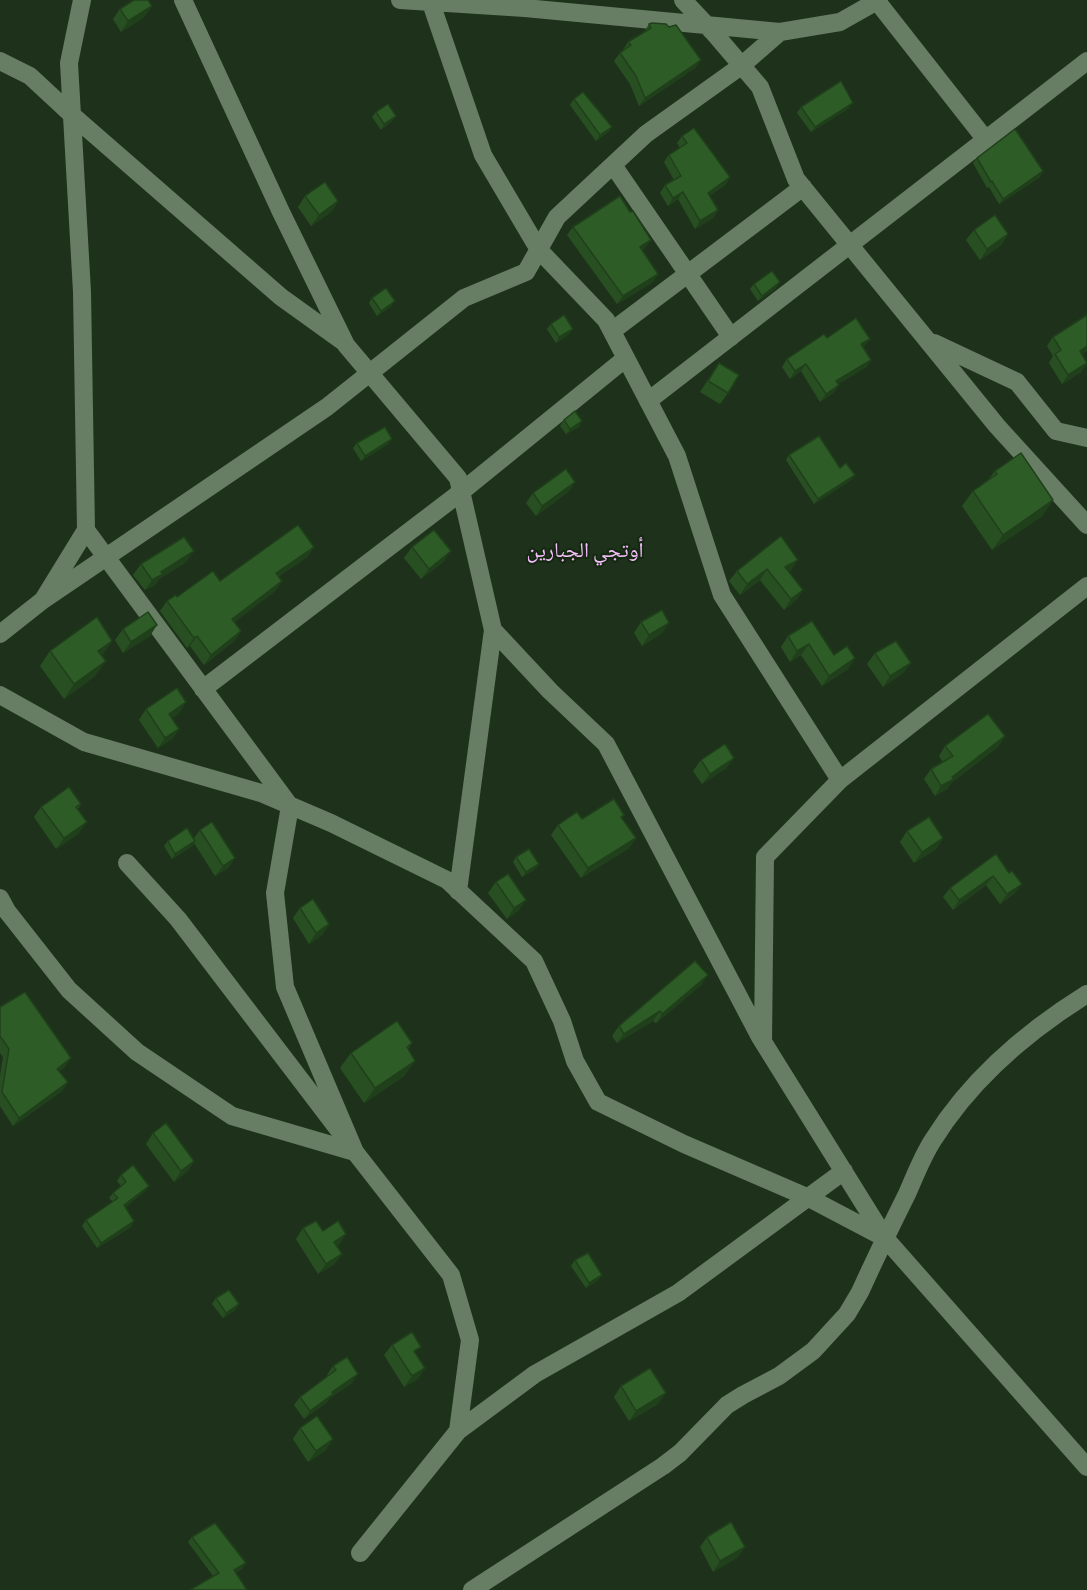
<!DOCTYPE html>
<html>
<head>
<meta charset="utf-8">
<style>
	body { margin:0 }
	canvas { display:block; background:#1e321b }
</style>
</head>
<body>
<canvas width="1087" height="1590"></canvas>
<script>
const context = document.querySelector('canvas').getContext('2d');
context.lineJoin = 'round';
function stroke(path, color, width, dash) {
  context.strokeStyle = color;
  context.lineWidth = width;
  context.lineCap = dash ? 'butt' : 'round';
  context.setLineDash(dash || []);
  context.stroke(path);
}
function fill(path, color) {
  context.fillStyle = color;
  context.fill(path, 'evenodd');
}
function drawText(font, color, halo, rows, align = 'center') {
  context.font = font + ' Commissioner,"Noto Naskh Arabic",sans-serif';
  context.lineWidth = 4.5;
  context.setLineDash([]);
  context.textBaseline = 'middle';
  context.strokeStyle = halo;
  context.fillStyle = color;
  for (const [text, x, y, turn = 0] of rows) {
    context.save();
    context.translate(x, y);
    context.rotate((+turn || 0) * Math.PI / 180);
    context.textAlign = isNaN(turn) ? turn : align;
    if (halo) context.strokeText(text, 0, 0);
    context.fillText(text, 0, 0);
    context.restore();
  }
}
const street = new Path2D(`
	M183,0l98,212 65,133 112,133 35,152 57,61 56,53 154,293 125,201
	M400,0l125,8 255,24 60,-10 39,-22
	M430,0l53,155 56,95 67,70 71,136 45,139 118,185 247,-194
	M683,0l30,32 47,55 36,92 201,247 90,99
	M876,0l110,140
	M0,61l30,15 42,39 209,182 64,46
	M613,165l118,172
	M612,331l191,-144
	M934,343l83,39 39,49 31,7
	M648,401l439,-340
	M86,530l204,276 -15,87 10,94 70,165
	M43,600l284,-193 137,-109 62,-26 31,-55 89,-83 95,-68 39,-34
	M0,634l43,-34 43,-70 -4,-238 -13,-229 13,-63
	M203,689l258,-197 165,-134
	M0,695l84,47 177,51 70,30 116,57 87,81 28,60 13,40 23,41 86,42 125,54 76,40 202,229
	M127,863l51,56 160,210
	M458,891l35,-261
	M0,898l7,13 62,79 68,62 95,64 123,36 96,123 19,65 -12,91 -98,122
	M763,1041l2,-184 75,-77
	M458,1431l77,-57 143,-81 166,-122
	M472,1590l191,-124 17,-13 47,-48 16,-10 36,-19 34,-25 34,-37 13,-22c15,-33 31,-66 47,-98 8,-18 15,-37 26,-54 38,-61 93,-108 154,-146`);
const wall = new Path2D(`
	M152,6l-8,11 -23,15 -8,-13 7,-10z
	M649,24l20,3 32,33 -6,8 -56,38 -9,-22 -16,-23 6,-8 3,-2v-1l5,-8 16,-10z
	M574,99l38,28 -4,5 -12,9 -26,-36z
	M801,107l48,1 -38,24 -14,-19z
	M376,112l20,4 -4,5 -11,9 -9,-13z
	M682,136l48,41 -5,8 -16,11 9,14 -5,8 -18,11 -17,-30 -10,7 -8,-13 5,-8 9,-5 -10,-18 5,-7 11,-7 -3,-5z
	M977,158l63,19 -41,27 -10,-17 -2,1 -14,-25z
	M305,196l33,5 -7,11 -20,14 -13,-19z
	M573,227l72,21 -3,2 11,32 -36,22 -50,-69z
	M974,230l34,4 -7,11 -21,15 -14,-20z
	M754,284l22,4 -18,13 -8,-12z
	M372,298l23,3 -4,5 -14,10 -8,-13z
	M1087,315v36l-5,3 5,9 -6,9 -19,12 -13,-21 4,-7 -6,-10 6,-9z
	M551,324l18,10 -13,9 -9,-14z
	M827,338l43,1 -7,8 8,13 -5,7 -28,17 1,1 -6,8 -13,9 -19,-31 -11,8 -8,-12 5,-8z
	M719,363l9,30 -8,11 -20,-12z
	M564,420l15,7 -13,7 -6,-8z
	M392,439l-4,5 -27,17 -8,-13 4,-5z
	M789,455l62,25 -37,24 -28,-44z
	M995,471l58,29 -11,16 -50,34 -30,-44 11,-15 16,-12z
	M575,482l-7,10 -32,24 -10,-13 7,-10z
	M781,536l10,34 -2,1 14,19 -7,10 -12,10 -24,-30 -20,15 -11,-14 8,-10z
	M314,547l-7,10 -29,20 4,4 -7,10 -41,31 7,9 -7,10 -30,24 -14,-19 -3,2 -27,-37 7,-10 53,-20z
	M412,547l31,15 -22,17 -17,-21z
	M186,562l-27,17 -4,6 -10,5 -12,-15 8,-11z
	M641,622l21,11 -20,13 -8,-13z
	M123,629l27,7 -27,17 -8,-13z
	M788,636l46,19 14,14 -26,17 -21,-31 -11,7 -9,-15z
	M50,651l52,5 -7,20 -31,23 -24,-33z
	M875,653l36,10 -8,10 -20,14 -16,-23z
	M186,702l-7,11 -7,5 7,11 -7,10 -14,9 -19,-28 7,-11z
	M945,746h54l-48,37 -4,6 -12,7 -11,-17 7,-10 12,-7 -4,-6z
	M734,758l-8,10 -24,16 -9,-13 8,-11z
	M81,804l-3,5 1,24 -23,16 -22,-32 7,-10z
	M624,815l-2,3 14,20 -7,10 -48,30 -30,-43 7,-10 24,-6z
	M200,830l35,28 -7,10 -13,8 -21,-33 -2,3 -20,13 -8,-13 4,-5 26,-3z
	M907,831l36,7 -7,11 -22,14 -14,-21z
	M996,854l13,19 6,20 -15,11 -14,-19 -33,25 -10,-13 7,-9z
	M516,857l23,7 -4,5 -13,8 -9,-15z
	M496,882l23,28 -12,9 -19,-26z
	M300,908l29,16 -7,11 -13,9 -16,-26z
	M701,985l-45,38 -3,-2 -36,22 -5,-7 7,-10z
	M0,1007l65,60 -6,4 9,11 -6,9 -49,35 -13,-20v-30l3,-19 -3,-4z
	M412,1043l-4,6 -4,27 -40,27 -24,-35 11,-15z
	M153,1133l41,28 -7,11 -13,10 -28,-38z
	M121,1175l28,11 -4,5 -20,16 6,20 -34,21 -15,-22 4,-6 27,-18 -4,-4 4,-5 8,-7 -4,-5z
	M303,1228l20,3 16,14 -2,1 5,8 -8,10 -16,10 -22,-35z
	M575,1260l23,20 -12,8 -15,-22z
	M216,1298l23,6 -4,6 -12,8 -11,-14z
	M392,1345l24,9 2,25 -14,8 -20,-32z
	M333,1366l19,17 -22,15 -3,4 -23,17 -10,-14 6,-8 28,-21 -1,-1z
	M621,1386l37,18 -29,17 -15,-24z
	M300,1428l26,22 -18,12 -15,-23z
	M192,1537l50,32 -6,3 -23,4 -25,-34z
	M707,1537l31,20 -25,15 -13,-25z`);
const shadedWall = new Path2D(`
	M152,6l-8,11 -23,15 7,-11z
	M701,60l-6,8 -56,38 6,-8z
	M853,103l-4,5 -38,24 4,-5z
	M396,116l-4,5 -11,9 3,-6z
	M612,127l-4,5 -12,9 4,-6z
	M1043,171l-3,6 -41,27 4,-5z
	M730,177l-5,8 -23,16 6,-8z
	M683,192l-5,7 -10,7 5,-8z
	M338,201l-7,11 -20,14 8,-11z
	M718,210l-5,8 -18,11 5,-8z
	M1008,234l-7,11 -21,15 7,-11z
	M651,240l-6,8 -11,7 6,-8z
	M658,274l-5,8 -36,22 6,-8z
	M780,282l-4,6 -18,13 4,-5z
	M395,301l-4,5 -14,10 4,-5z
	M573,329l-4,5 -13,9 3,-6z
	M870,339l-6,7 -8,6 5,-8z
	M1087,346v5l-13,9 6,-9z
	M871,360l-5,7 -35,22 5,-8z
	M1087,363l-6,9 -19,12 6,-9z
	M806,364l-5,7 -11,8 5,-8z
	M839,385l-6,8 -13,9 6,-8z
	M582,421l-3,6 -13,7 4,-5z
	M392,439l-4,5 -27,17 4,-5z
	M855,475l-4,5 -37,24 4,-5z
	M575,482l-7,10 -32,24 6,-10z
	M1053,500l-11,16 -50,34 11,-15z
	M314,547l-7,10 -38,26 7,-10z
	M194,551l-8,11 -27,17 -4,6 -10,5 7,-10 9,-8z
	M451,551l-8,11 -22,17 8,-10z
	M798,560l-7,10 -13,8 7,-11z
	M767,569l-7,11 -20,15 7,-11z
	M282,581l-7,10 -50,38 7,-10z
	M803,590l-7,10 -12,10 7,-11z
	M669,623l-7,10 -20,13 7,-11z
	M157,625l-7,11 -27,17 8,-11z
	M241,631l-7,10 -30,24 7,-10z
	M197,636l-7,10 -3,2 7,-10z
	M112,641l-10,15 -4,-5z
	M809,644l-8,11 -11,7 7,-11z
	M855,658l-7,11 -26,17 7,-10z
	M106,661l-11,15 -31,23 10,-15z
	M911,663l-8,10 -20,14 7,-11z
	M186,702l-7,11 -17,12 7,-11z
	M179,729l-7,10 -14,9 7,-10z
	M1005,736l-6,10 -48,37 -4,6 -12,7 6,-10z
	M734,758l-8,10 -24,16 8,-10z
	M87,822l-8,11 -23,16 8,-11z
	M636,838l-7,10 -48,30 7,-10z
	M943,838l-7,11 -22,14 8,-11z
	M195,841l-3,5 -20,13 3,-5z
	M235,858l-7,10 -13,8 8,-10z
	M539,864l-4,5 -13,8 4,-5z
	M993,876l-7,9 -33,25 6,-10z
	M1022,884l-7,9 -15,11 7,-10z
	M526,900l-7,10 -12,9 7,-11z
	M329,924l-7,11 -13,9 7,-11z
	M708,975l-7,10 -45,38 6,-9z
	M660,1011l-7,10 -36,22 7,-9z
	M71,1058l-6,9 -14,10 6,-8z
	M415,1061l-11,15 -40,27 11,-15z
	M68,1082l-6,9 -49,35 6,-8z
	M194,1161l-7,11 -13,10 7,-11z
	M149,1186l-4,5 -25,19 4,-5z
	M134,1221l-3,6 -34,21 4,-5z
	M346,1234l-7,11 -12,8 7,-11z
	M342,1254l-8,10 -16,10 8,-10z
	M602,1275l-4,5 -12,8 3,-5z
	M239,1304l-4,6 -12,8 3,-5z
	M425,1368l-7,11 -14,8 8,-11z
	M358,1374l-6,9 -22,15 -3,4 -23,17 6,-8 22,-19z
	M666,1393l-8,11 -29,17 7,-10z
	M333,1439l-7,11 -18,12 8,-11z
	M745,1547l-7,10 -25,15 7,-11z
	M246,1563l-4,6 -12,6 4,-5z`);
const building = new Path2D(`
	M134,0h14l4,6 -24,15 -8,-12z
	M652,23l14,1 3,3 7,-2 25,35 -56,38 -9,-22 -16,-23 11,-8 -3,-3 23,-14 -2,-4z
	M841,81l12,22 -38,24 -14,-20z
	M583,92l29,35 -12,8 -26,-36z
	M388,104l8,12 -12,8 -8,-12z
	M694,128l36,49 -22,16 10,17 -18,11 -17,-29 -10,6 -8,-13 16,-9 -12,-21 18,-12 -5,-7z
	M1015,129l28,42 -40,28 -11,-18 -1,1 -14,-24z
	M325,182l13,19 -19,14 -14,-19z
	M620,196l10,16 3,-1 18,29 -11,7 18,27 -35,22 -50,-69z
	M995,215l13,19 -21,15 -13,-19z
	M772,271l8,11 -18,14 -8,-12z
	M386,288l9,13 -14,10 -9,-13z
	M564,315l9,14 -14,8 -8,-13z
	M1087,315v31l-7,5 7,12 -19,12 -13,-21 6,-4 -8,-13z
	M856,318l14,21 -9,5 10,16 -35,21 3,4 -13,9 -20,-30 -11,7 -8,-12 37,-25 3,4z
	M719,363l20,12 -11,18 -20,-12z
	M575,411l7,10 -12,8 -6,-9z
	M385,427l7,12 -27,17 -8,-13z
	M819,436l21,32 6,-5 9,12 -37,24 -29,-44z
	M1021,453l32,47 -50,35 -30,-44 24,-17 -2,-3z
	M566,469l9,13 -33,24 -9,-13z
	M298,525l16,22 -38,26 6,8 -50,38 9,12 -30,24 -14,-19 -3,2 -27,-37 9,-6 1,2 36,-26 7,10z
	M434,530l17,21 -22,18 -17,-22z
	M781,536l17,24 -13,7 18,23 -12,9 -24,-30 -20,15 -10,-13z
	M184,537l10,14 -33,21 2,2 -11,6 -11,-16z
	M662,610l7,13 -20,12 -8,-13z
	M148,612l9,13 -26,17 -8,-13z
	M97,617l15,24 -14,10 8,10 -32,23 -24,-33z
	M812,621l22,34 13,-9 8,12 -26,18 -20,-32 -12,7 -9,-15z
	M896,641l15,22 -21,13 -15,-23z
	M177,688l9,14 -17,12 10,15 -14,9 -19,-29z
	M988,714l17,22 -53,41 2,2 -13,7 -10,-17 22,-13 -8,-10z
	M725,744l9,14 -24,16 -9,-14z
	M69,787l12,17 -5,3 11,15 -23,16 -23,-31z
	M614,799l10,16 -3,2 15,21 -48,30 -30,-43 19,-13 5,7z
	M929,817l14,21 -21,14 -15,-21z
	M212,822l23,36 -12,8 -23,-36z
	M187,828l8,13 -20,13 -7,-13z
	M529,849l10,15 -13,8 -10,-15z
	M996,854l13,19 3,-2 10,13 -15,10 -14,-18 -34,24 -9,-12z
	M508,874l18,26 -12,8 -18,-26z
	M313,899l16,25 -13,9 -16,-25z
	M695,961l13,14 -46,39 -2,-3 -36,23 -5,-8z
	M25,992l46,66 -14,11 11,13 -49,36 -17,-26 7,-43 -9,-13v-29z
	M397,1021l15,22 -5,4 8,14 -40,27 -24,-35z
	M166,1123l28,38 -13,10 -28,-38z
	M133,1165l16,21 -25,19 10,16 -33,22 -15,-23 32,-22 -5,-5 13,-11 -5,-7z
	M316,1221l7,10 15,-10 8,13 -12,8 8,12 -16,10 -23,-36z
	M588,1253l14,22 -13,8 -14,-23z
	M229,1290l10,14 -13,9 -10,-15z
	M412,1332l9,15 -7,4 11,17 -13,8 -20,-31z
	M347,1357l11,17 -26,18 1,2 -23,17 -10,-14 36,-27 -3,-4z
	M650,1368l16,25 -30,18 -15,-25z
	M317,1416l16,23 -17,12 -16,-23z
	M731,1522l14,25 -25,14 -13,-24z
	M215,1523l31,40 -12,7 13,20h-57l29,-17 -27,-36z`);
const quarterNames = [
	["أوتجي الجبارين",585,550]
];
stroke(street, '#677e64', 18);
fill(wall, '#284f22');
fill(shadedWall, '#20401b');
fill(building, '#2e5c27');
stroke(building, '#20401b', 1.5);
drawText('21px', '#f6c0fc', '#152812', quarterNames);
</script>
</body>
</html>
